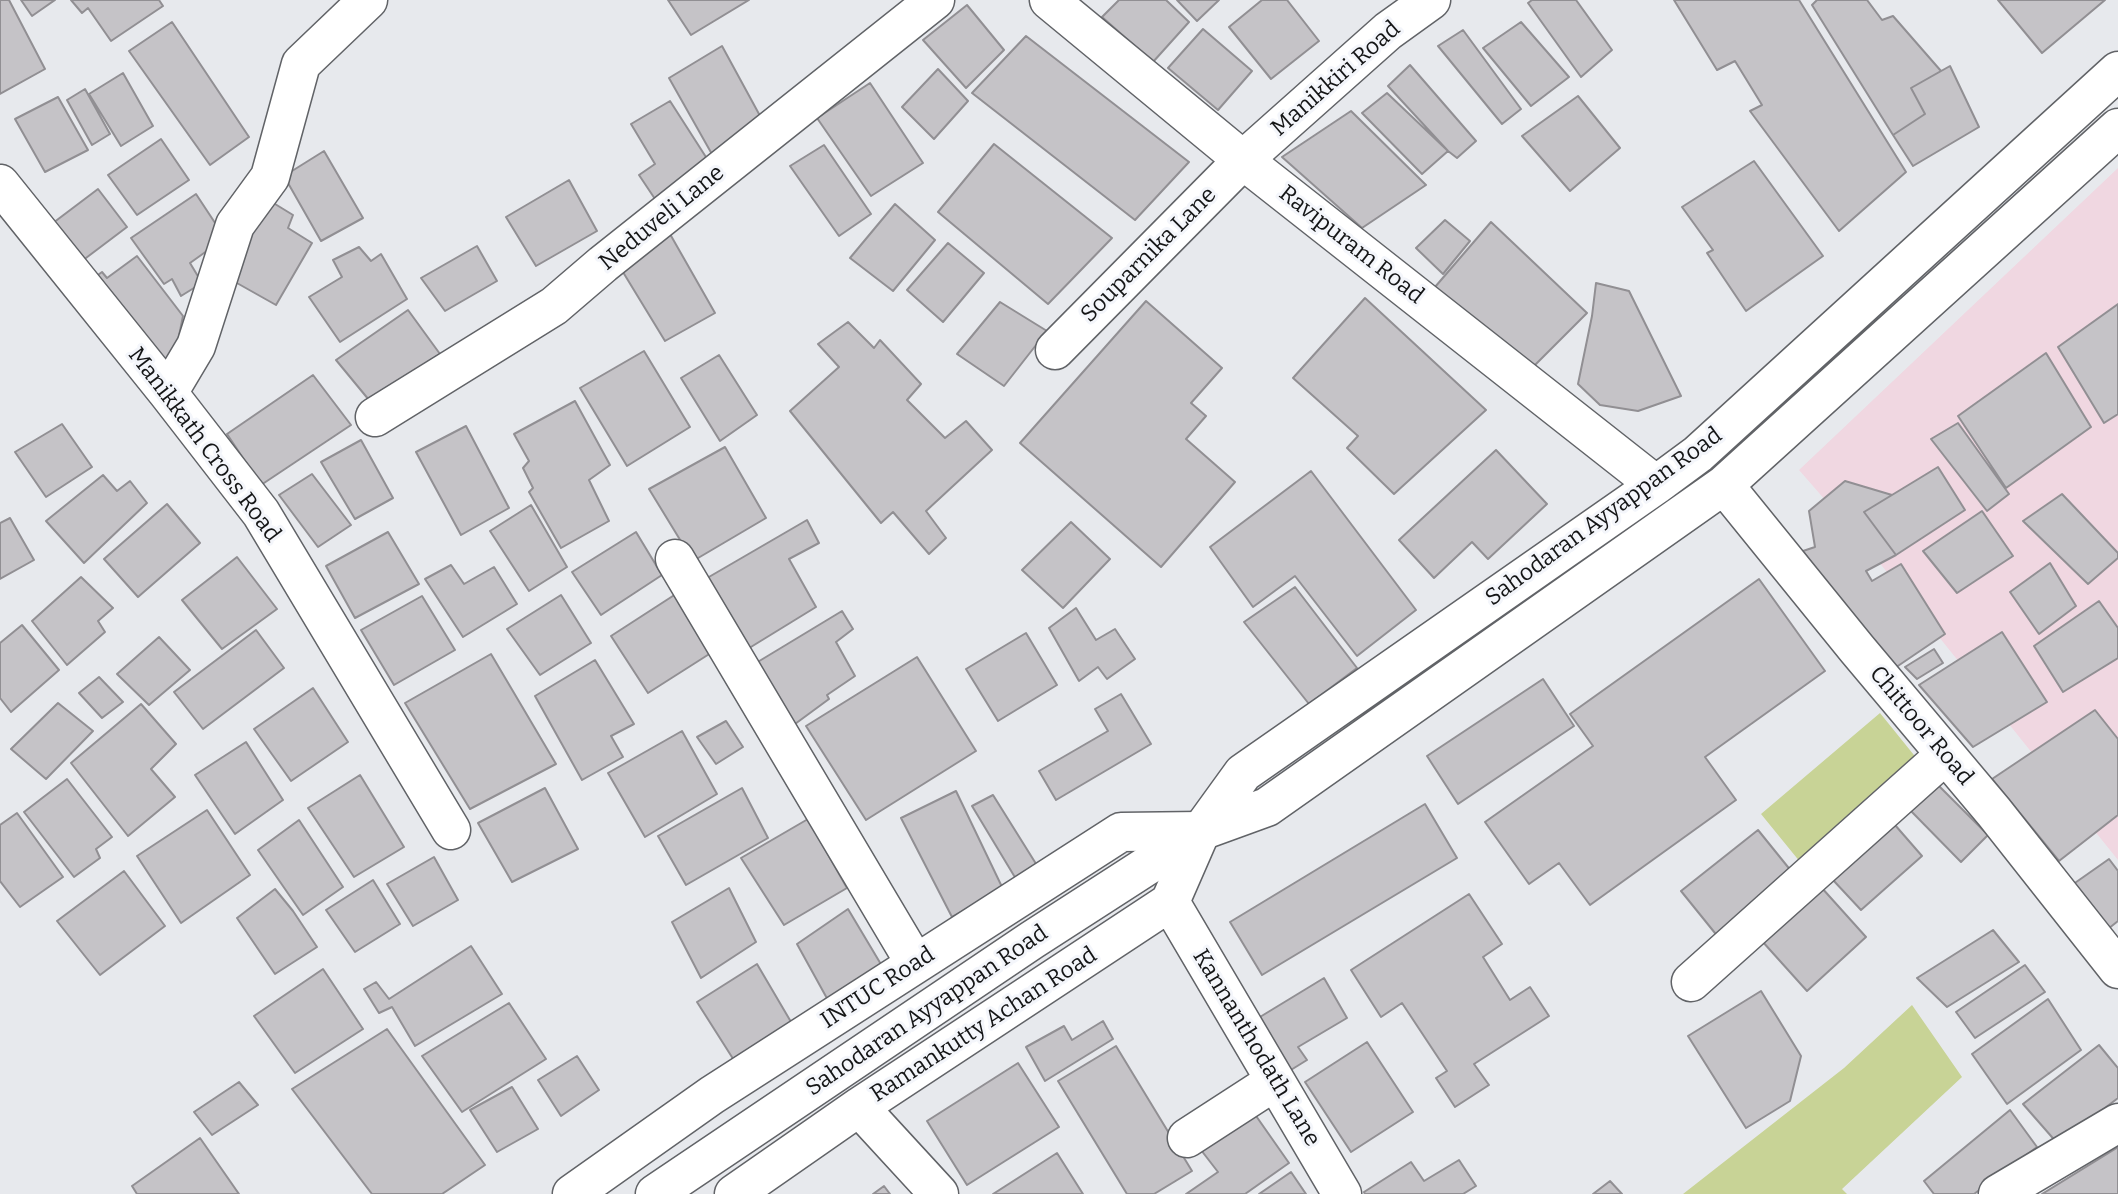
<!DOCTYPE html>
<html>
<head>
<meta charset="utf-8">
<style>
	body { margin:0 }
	canvas { display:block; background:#e7e9ed }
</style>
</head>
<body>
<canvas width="2118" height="1194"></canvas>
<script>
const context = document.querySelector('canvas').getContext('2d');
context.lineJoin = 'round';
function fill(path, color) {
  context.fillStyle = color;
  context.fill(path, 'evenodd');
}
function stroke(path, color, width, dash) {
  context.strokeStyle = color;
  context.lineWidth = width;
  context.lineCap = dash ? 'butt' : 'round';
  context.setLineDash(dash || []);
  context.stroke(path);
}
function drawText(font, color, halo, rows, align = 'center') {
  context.font = font + ' Bitter,serif';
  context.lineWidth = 6;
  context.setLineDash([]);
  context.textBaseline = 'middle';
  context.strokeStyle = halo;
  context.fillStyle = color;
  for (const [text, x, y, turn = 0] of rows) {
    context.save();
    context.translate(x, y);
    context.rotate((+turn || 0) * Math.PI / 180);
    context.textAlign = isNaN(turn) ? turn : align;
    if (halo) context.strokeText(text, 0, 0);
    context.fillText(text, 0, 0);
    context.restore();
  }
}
const commercial = new Path2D(`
	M2118,168v692l-244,-304 -75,-86z`);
const green = new Path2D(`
	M1880,713l42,52 -117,103 -44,-54z
	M1912,1005l50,72 -120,112 5,5h-164l161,-126z`);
const building = new Path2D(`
	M0,0h9l36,69 -45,25z
	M21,0h34l-23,16z
	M71,0h88l4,6 -52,35 -23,-33 -6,5z
	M668,0h81l-58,35z
	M1119,0h47l23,22 -36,40 -51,-45z
	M1177,0h42l-22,21z
	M1262,0h25l32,41 -48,38 -42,-52z
	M1532,0h44l36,50 -31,27 -53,-74z
	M1674,0h125l107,172 -67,59 -89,-120 12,-6 -27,-44 -18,9z
	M1817,0h50l15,20 11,-4 48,55 -30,17 14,26 -32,21 -81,-130z
	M1998,0h107l-63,53z
	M967,5l37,45 -38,38 -43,-48z
	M172,22l77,115 -39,28 -81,-114z
	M1521,22l48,55 -38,29 -48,-58z
	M1203,29l49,42 -34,39 -50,-42z
	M1463,30l58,79 -19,15 -64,-78z
	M1026,36l163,126 -54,58 -163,-127z
	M722,46l43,79 -52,31 -44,-78z
	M1410,65l66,76 -19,17 -9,-7 -60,-65z
	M1950,66l29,61 -66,39 -20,-31 32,-21 -14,-26z
	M938,69l30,32 -34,38 -32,-32z
	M123,73l30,53 -32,20 -32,-52z
	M870,83l53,80 -52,33 -54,-78z
	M85,89l25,45 -18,11 -25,-45z
	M1387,93l61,58 -26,23 -60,-61z
	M1578,96l42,52 -50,43 -48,-55z
	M58,97l30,53 -43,22 -30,-53z
	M670,101l43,67 -52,40 -22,-33 16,-11 -24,-40z
	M1351,111l75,74 -64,43 -80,-71z
	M161,139l28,41 -52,35 -29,-40z
	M994,144l118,94 -64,66 -110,-92z
	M824,145l47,69 -32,22 -49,-70z
	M324,151l39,67 -42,23 -37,-65z
	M1754,161l69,95 -77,55 -39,-58 6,-3 -31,-43z
	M569,180l28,51 -61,35 -30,-49z
	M98,189l29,38 -49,37 -29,-38z
	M196,194l29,44 -35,25 12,20 -21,13 -9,-17 -8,5 -33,-46z
	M262,196l31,19 -5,13 24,15 -36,62 -48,-27z
	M895,204l40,36 -42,51 -43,-33z
	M1445,220l25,21 -27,33 -27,-26z
	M1491,222l96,91 -57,57 -95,-83z
	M666,227l49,86 -50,28 -50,-82z
	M948,243l36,30 -41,49 -36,-32z
	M477,246l20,35 -52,30 -24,-33z
	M359,247l12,14 10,-7 26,45 -67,43 -31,-45 33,-20 -9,-17z
	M137,256l46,60 -7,35 -19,14 -66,-85 11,-8 5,6z
	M1596,283l33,8 52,105 -43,15 -38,-6 -22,-21 14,-68z
	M1365,298l121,112 -92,84 -47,-46 11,-12 -65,-58z
	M1146,301l76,67 -31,35 15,13 -20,23 49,43 -74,85 -141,-124z
	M1000,302l47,29 -43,55 -47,-32z
	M2118,304v110l-14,9 -46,-76z
	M408,310l32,44 -71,46 -33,-40z
	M848,322l26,26 6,-8 41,44 -14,16 38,38 21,-17 26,29 -66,61 20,27 -17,16 -36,-42 -12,11 -91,-112 49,-44 -21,-23z
	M644,351l46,76 -63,39 -47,-78z
	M2046,353l45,74 -85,61 -48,-72z
	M719,355l38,60 -37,26 -39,-63z
	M313,375l38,50 -90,60 -34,-51z
	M575,401l35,64 -21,15 20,41 -48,27 -32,-56 4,-4 -10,-20 6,-7 -15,-27z
	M1958,423l51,71 -22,17 -56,-72z
	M62,424l30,43 -46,30 -31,-45z
	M466,426l43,82 -48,27 -45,-83z
	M361,440l32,58 -38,21 -34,-57z
	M725,447l41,71 -73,43 -44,-72z
	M1496,450l51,54 -59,55 -16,-17 -38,36 -35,-38z
	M1938,467l27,43 -69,45 -32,-43z
	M1311,471l105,139 -59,46 -62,-80 -42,31 -43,-60z
	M312,474l39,51 -33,22 -39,-52z
	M103,475l14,16 13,-10 17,22 -63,60 -38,-42z
	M1845,481l47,14 -28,17 32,43 -30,16 6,10 29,-17 44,70 -56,38 -86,-121 12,-4 -6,-36z
	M2062,494l56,59v5l-30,26 -65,-63z
	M167,504l33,39 -62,54 -34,-38z
	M531,505l36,62 -38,24 -39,-60z
	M1982,511l31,45 -56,37 -34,-42z
	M10,518l24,42 -34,19v-56z
	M807,520l12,23 -30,16 27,48 -70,43 -44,-69z
	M1071,522l39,37 -47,49 -41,-38z
	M388,532l31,52 -64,34 -29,-52z
	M636,532l26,43 -61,40 -29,-43z
	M237,557l40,52 -55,40 -40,-49z
	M2050,563l26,43 -37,28 -29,-42z
	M451,565l13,19 30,-17 23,37 -54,33 -38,-58z
	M81,577l32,31 -15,13 7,11 -38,33 -35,-44z
	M1759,579l66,92 -120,86 31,43 -146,105 -31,-42 -30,21 -44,-62 108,-76 -23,-32z
	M1295,587l62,81 -48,36 -65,-82z
	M679,592l35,59 -66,42 -37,-57z
	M561,595l30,48 -51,32 -33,-46z
	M422,596l33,54 -61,35 -33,-55z
	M2099,601l19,27v30l-55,34 -29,-46z
	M1076,608l20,32 19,-11 20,30 -28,20 -9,-12 -19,14 -30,-53z
	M842,611l11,18 -17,13 19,34 -28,19 2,4 -34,25 -39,-61z
	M22,625l37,45 -48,42 -11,-14v-55z
	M256,630l28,38 -81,61 -29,-37z
	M2002,632l45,70 -74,45 -54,-62z
	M1026,633l31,52 -59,36 -32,-52z
	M159,637l31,33 -41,35 -32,-31z
	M1934,649l9,14 -26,16 -12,-12z
	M491,654l65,110 -86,45 -65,-106z
	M917,657l59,94 -110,69 -60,-94z
	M595,660l39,64 -23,12 12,21 -41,23 -47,-84z
	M99,677l24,25 -21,16 -23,-25z
	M1543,679l31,47 -116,78 -31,-48z
	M313,688l35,54 -57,39 -37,-52z
	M1121,694l30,50 -95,56 -17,-29 69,-40 -13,-22z
	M58,703l35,28 -47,48 -35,-30z
	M141,704l35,40 -25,25 24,28 -47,39 -57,-73z
	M2095,710l23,29v76l-59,46 -67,-82z
	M726,721l17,26 -27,17 -19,-27z
	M682,731l35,63 -72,43 -37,-64z
	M246,742l37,58 -48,34 -40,-59z
	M360,775l44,72 -50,30 -46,-69z
	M67,779l45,58 -16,12 4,9 -26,19 -50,-65z
	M1937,784l51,51 -27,27 -51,-52z
	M545,788l33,61 -66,33 -34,-59z
	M742,788l26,50 -82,47 -28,-49z
	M956,791l47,98 -51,28 -51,-99z
	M993,795l45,72 -22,12 -44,-73z
	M1425,804l32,54 -195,117 -32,-53z
	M207,810l43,65 -69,48 -44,-67z
	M17,813l46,64 -43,30 -20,-26v-56z
	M808,819l39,69 -63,37 -43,-67z
	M299,820l44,67 -40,28 -45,-65z
	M1895,825l27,31 -61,54 -28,-30z
	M1758,830l38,47 -77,61 -38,-47z
	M434,857l24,43 -45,26 -26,-42z
	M2109,859l9,12v50l-10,8 -36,-44z
	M124,871l41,55 -65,49 -43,-54z
	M373,880l27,44 -45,28 -29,-42z
	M1821,887l45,50 -59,54 -45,-50z
	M729,888l27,54 -55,36 -29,-56z
	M275,889l18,22 24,36 -42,27 -38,-56z
	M1469,894l33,50 -19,13 27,43 20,-13 19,29 -75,48 15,21 -34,22 -19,-29 11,-7 -45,-68 -21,14 -30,-47z
	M848,909l34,57 -53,36 -32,-58z
	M1993,930l26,32 -72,45 -30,-29z
	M471,946l31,48 -87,52 -23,-39 -13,6 -15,-24 12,-7 13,17z
	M757,964l37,63 -57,38 -40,-63z
	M2025,965l20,27 -70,46 -19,-26z
	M323,969l40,60 -68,44 -41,-57z
	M1324,978l23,40 -49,29 9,13 -21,13 -31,-53z
	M1761,991l40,65 -11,45 -44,27 -58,-92z
	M2048,999l33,51 -74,54 -35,-50z
	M509,1003l37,56 -84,53 -40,-56z
	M1103,1021l10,18 -68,42 -19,-34 38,-21 8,14z
	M387,1029l98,136 -43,29h-70l-80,-105z
	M1367,1042l46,70 -62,40 -46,-70z
	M2099,1045l19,23v30l-60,46 -35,-40z
	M1116,1046l76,125 -38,23h-27l-69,-113z
	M577,1056l22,34 -38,26 -23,-36z
	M1018,1063l41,64 -92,58 -40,-64z
	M239,1082l19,23 -46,30 -18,-23z
	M512,1087l26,42 -41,23 -27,-42z
	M2010,1110l27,37 -63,47h-40l-10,-13z
	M1254,1113l35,50 -44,31h-59l32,-22 -17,-22z
	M200,1138l39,56h-102l-5,-8z
	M2118,1147v47h-76z
	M1057,1153l26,41h-90z
	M1459,1160l17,26 -13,8h-98l-1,-2 47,-30 13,19z
	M1291,1172l15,22h-47z
	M1610,1181l12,13h-29z
	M884,1186l6,8h-17z`);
const minor = new Path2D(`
	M0,184l168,209 93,120 190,317
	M1055,350l188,-190 145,-129 43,-31
	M168,393l28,-47 39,-121 35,-48 31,-113 67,-64
	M375,417l179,-111 49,-42 332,-264
	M675,559l240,404
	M1170,902l172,292
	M1691,982l254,-227
	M859,1107l80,87
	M1187,1138l88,-57
	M572,1194l140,-99 409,-263 80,-1 -31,71 -311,205 -125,87
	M1998,1194l120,-71`);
const major = new Path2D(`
	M1049,0l194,160 413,325
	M1724,485l133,164 137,163 124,157
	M1201,831l42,-58 413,-288 42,-31 420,-383
	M655,1194l377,-254 169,-109 66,-24 457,-322 394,-357`);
const streetNames = [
	["Manikkiri Road",1336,79,-41],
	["Neduveli Lane",662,218,-39],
	["Ravipuram Road",1351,245,38],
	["Souparnika Lane",1149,255,-45],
	["Manikkath Cross Road",204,445,53],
	["Sahodaran Ayyappan Road",1604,517,-36],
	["Chittoor Road",1921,726,50],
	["INTUC Road",878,988,-33],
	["Sahodaran Ayyappan Road",927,1011,-34],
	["Ramankutty Achan Road",984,1025,-33],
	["Kannanthodath Lane",1256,1048,59]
];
fill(commercial, '#f0d7e1');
fill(green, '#c8d396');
fill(building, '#c5c3c7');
stroke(building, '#918f93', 2);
stroke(minor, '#616367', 41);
stroke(major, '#616367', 41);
stroke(minor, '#fff', 38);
stroke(major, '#fff', 38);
drawText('23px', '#141516', '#f4f6fb', streetNames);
</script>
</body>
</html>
